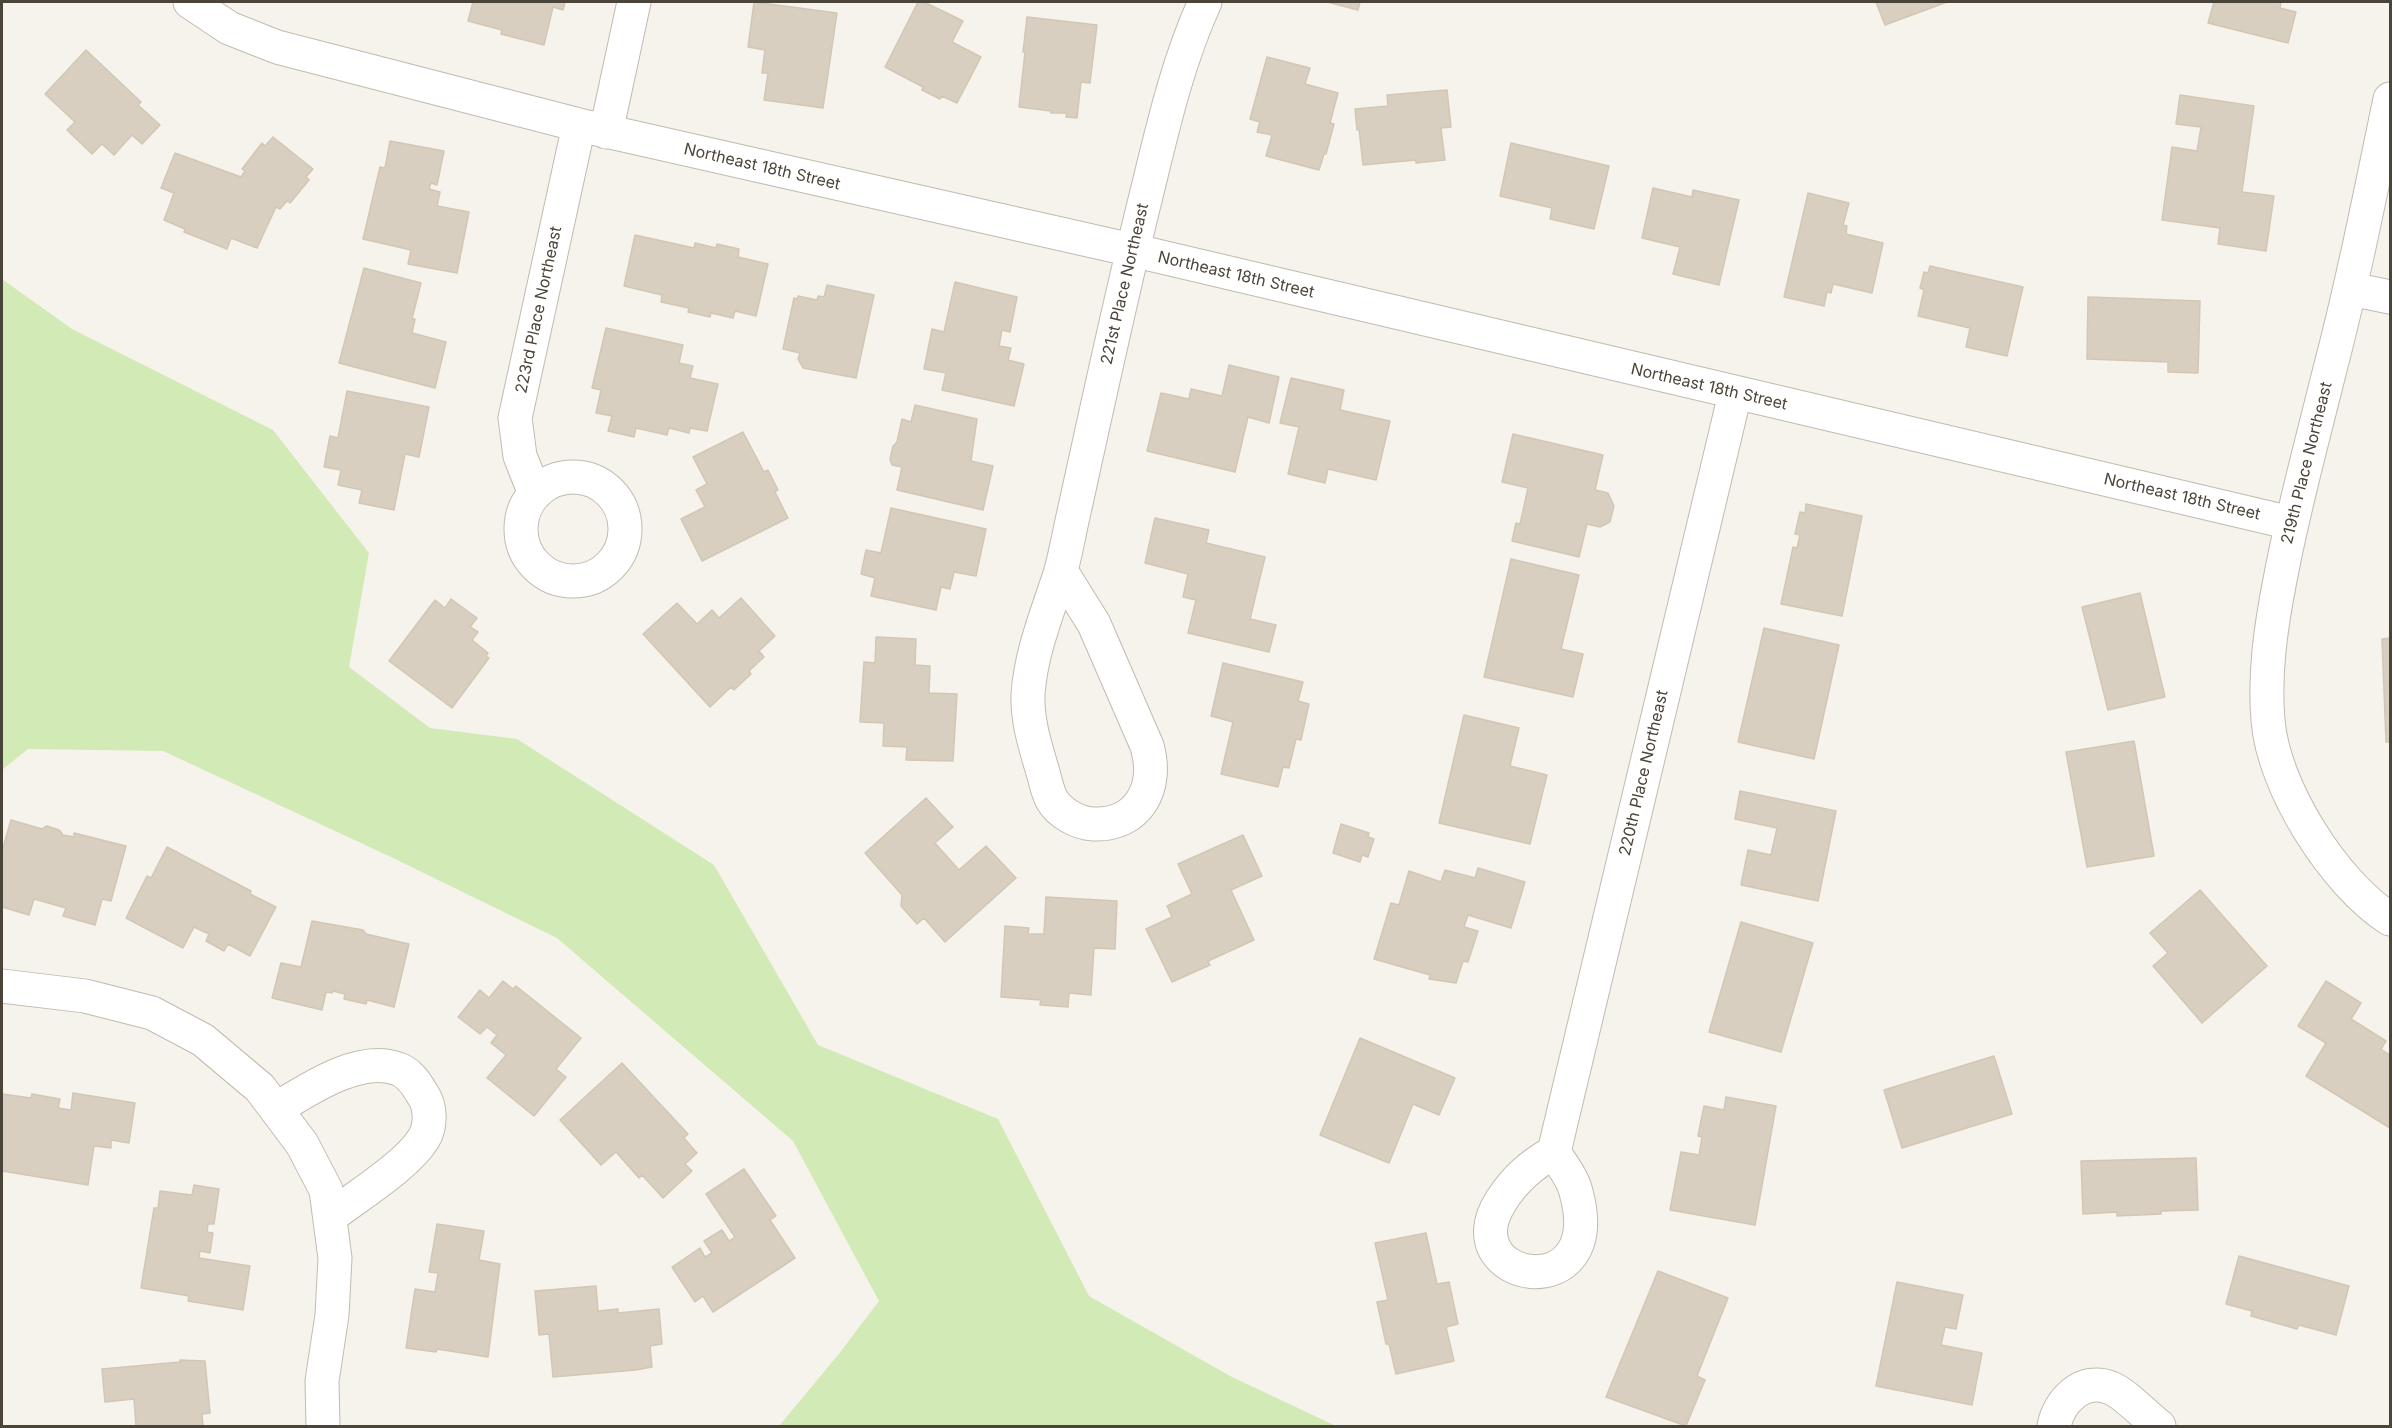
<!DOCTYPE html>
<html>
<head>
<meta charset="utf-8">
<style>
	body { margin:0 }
	#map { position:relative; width:2392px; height:1428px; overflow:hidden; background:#f6f3ec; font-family:Inter,sans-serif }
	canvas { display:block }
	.frame { position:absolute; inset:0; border:3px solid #4b4439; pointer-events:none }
</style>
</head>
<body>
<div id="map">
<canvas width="2392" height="1428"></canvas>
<div class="frame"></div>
</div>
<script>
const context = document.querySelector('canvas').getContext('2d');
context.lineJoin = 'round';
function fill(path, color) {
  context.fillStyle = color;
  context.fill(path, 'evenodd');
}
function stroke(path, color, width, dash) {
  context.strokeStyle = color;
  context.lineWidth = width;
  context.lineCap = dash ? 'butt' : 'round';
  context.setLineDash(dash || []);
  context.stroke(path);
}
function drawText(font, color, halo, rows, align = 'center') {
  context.font = font + ' Inter,sans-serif';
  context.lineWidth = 4.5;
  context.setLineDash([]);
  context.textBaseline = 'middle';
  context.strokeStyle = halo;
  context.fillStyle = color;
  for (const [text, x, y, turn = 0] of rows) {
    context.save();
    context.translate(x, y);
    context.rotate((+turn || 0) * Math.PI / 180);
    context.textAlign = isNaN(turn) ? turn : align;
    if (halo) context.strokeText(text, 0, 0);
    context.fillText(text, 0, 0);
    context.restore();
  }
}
const green = new Path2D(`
	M2,279l70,50 201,101 96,123 -20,114 81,61 87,11 197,126 104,180 180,74 91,177 141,80 106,50h-557l59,-71 41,-54 -86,-160 -236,-203 -166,-81 -228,-106 -135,-2 -26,21z`);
const building = new Path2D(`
	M473,2h92l-2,8 -10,-3 -9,38 -43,-11 1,-4 -34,-9z
	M754,2l83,11 -14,95 -59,-8 4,-27h-6l3,-23 -17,-3z
	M918,2h6l39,19 -11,21 29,15 -24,46 -15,-7 -2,3 -18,-9 1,-3 -38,-20z
	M1327,2h33l-2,8z
	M1876,2h71l-62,23z
	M2214,2h67l-1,6 16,4 -8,31 -80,-20z
	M1027,17l70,8 -7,58 -9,-1 -4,36 -11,-1 1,-4h-16v-2l-32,-4 6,-55h-2z
	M86,50l55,52 -3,3 22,20 -18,19 -10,-9 -18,20 -12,-11 -10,10 -25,-24 8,-8 -30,-28z
	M1267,57l43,11 -5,16 33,9 -8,30 4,1 -8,30h-2l-5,16 -53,-14 6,-21 -15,-3 3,-10 -10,-3z
	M1447,90l4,37 -10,1 4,32 -29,3v-3l-53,5 -4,-36 -2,1 -2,-21 33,-3 -1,-11z
	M2180,95l74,11 -12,86 32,4 -8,55 -48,-7 2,-16 -58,-8 10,-73 25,4 4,-24 -25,-3z
	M273,137l40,32 -7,8 3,3 -19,23 -3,-2 -7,8 -4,-2 -19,41 -26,-10 -4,11 -43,-17 1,-3 -21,-9 10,-27 -13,-5 14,-35 66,24 4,-6 -3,-2 20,-26 3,3z
	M390,141l54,10 -7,34 -6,-2 -2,6 11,3 -3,14 32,6 -12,61 -49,-9 3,-14 -48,-11 17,-72 5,1z
	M1511,143l98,23 -15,63 -44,-10 2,-11 -52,-12z
	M1653,188l39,9 1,-7 46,10 -20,85 -46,-11 7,-27 -38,-9z
	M1808,193l41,10 -6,22 4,1 -1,8 37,9 -11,50 -39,-9 -2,9 -4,-1 -3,14 -40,-9z
	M635,235l59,13 1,-5 21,5 1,-4 22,5 -1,8 30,7 -12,52 -21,-5 -2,7 -22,-5 -1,4 -22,-5 1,-4 -28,-6 1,-7 -38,-9z
	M1930,266l93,21 -16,69 -41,-9 4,-19 -52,-12 6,-26 -4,-2 4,-16 4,1z
	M364,268l57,15 -9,36h3l-3,14 34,9 -11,46 -96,-25z
	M955,282l62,15 -7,35 -8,-2 -3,16 12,2 -3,12 16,4 -10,42 -72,-16 4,-17 -22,-4 8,-40 12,3z
	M827,285l47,10 -18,83 -53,-10 -5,-9 2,-6 -17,-4 11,-51 3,1 1,-3 19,4 1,-4 6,1z
	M2088,297l112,4 -2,72 -30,-1v-10l-81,-3z
	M606,328l77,17 -4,18 14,3 -3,12 28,6 -11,47 -17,-3 -1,5 -20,-5 -2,7 -31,-7 -2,9 -26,-6 4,-15 -16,-3 5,-23 -9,-2z
	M1229,365l50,12 -10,46 -21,-6 -13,55 -88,-21 14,-58 28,6 2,-10 31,7z
	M1291,378l53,12 -4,20 50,11 -14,59 -48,-11 -3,14 -37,-9 11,-47 -19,-4z
	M347,391l82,16 -10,50 -14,-3 -11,56 -35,-7 3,-13 -24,-5 3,-15 -17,-3 6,-31 8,2z
	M915,405l62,14 -6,42 22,5 -10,44 -86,-20 5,-23 -10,-2 -2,-6 3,-13 4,-4 5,-23 9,3z
	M743,432l21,40 4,-2 10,20 -3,2 13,26 -86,43 -21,-42 24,-12 -9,-17 11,-6 -14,-27z
	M1513,434l90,21 -8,35 13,3 6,13 -4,16 -10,5 -13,-3 -8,33 -67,-16 4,-18 4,1 8,-36 -26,-6z
	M1806,504l56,12 -20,100 -61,-12 12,-57 4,1 3,-13 -5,-1 5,-22 5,1z
	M891,508l95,21 -10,47 -22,-4 -4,17 -9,-2 -5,23 -65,-14 4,-18 -14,-4 5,-24 15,3z
	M1155,518l54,12 -3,13 59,14 -15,62 26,6 -7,27 -81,-19 8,-33 -13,-3 5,-23 -43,-11z
	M1511,559l68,16 -18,74 22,5 -10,43 -89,-20z
	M2140,593l25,104 -57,13 -26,-103z
	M741,598l34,38 -16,15 5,6 -15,14 2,3 -17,16 -3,-3 -21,20 -67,-73 34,-31 20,21 15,-14 7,8z
	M451,599l26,19 -7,9 8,5 -6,8 16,13 -2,3 3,2 -37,50 -63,-47 46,-61 10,8z
	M1764,628l75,17 -25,114 -76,-17z
	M876,637l40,2 -1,26 15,1 -1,27 28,1 -4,67 -47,-1 1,-13 -24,-1 1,-23 -24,-1 4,-60 11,1z
	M2390,638v104h-4l-4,-103z
	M1223,663l80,19 -5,19 11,3 -8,36 -5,-1 -7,29 -6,-1 -5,20 -57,-13 12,-52 -22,-6z
	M1464,715l55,13 -9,38 37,9 -17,69 -91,-21z
	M2134,741l20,115 -67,11 -21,-115z
	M1740,791l96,20 -18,90 -77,-16 7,-35 23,5 6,-27 -42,-9z
	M926,798l27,29 -18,16 24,27 27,-24 30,32 -71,64 -21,-24 -7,6 -16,-18 1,-11 -37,-42z
	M11,820l31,9 5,-3 12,4 4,5 11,2v-4l52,13 -15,55 -9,-2 -7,26 -32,-9 3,-8 -32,-9 -5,16 -27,-8v-56z
	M1341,824l28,9 -1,4 6,2 -6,18 -6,-2 -2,7 -27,-9z
	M1243,835l19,41 -31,14 23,50 -46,21 2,4 -38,17 -26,-53 26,-12 -5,-11 25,-12 -14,-30z
	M167,847l84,44 -1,3 26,13 -26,49 -22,-12 -4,7 -18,-10 3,-7 -15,-7 -11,21 -57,-30 21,-42 4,2z
	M1478,868l47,14 -14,46 -43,-13 -4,12 14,4 -10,31 -5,-1 -7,22 -27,-4 1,-4 -56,-16 17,-56 8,2 10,-34 32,11 4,-12 30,8z
	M2200,890l67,76 -65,57 -49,-57 15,-13 -18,-20z
	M1046,897l71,4 -2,48 -21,-1 -3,47 -22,-2 -1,14 -28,-2 1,-5 -40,-3 4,-71 24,2 -1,6h16z
	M312,921l51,9 3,4 43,10 -15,63 -27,-7 -1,4 -22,-5 1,-5 -12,-3 -1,2 -6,-1 -4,18 -50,-12 9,-35 20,4z
	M1741,922l72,21 -32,109 -72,-20z
	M503,981l10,8 3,-3 65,52 -25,31 10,8 -32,39 -47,-38 19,-23 -15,-12 6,-8 -10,-8 -7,7 -22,-17 22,-27 9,8z
	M2326,981l35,22 -10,16 35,22 -5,8 9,6v73l-84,-52 20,-33 -28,-17z
	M1360,1038l95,40 -16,37 -26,-11 -24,59 -69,-28z
	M1994,1056l18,58 -110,34 -18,-58z
	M622,1063l66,71 -4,4 13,15 -12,11 7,7 -29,27 -21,-23 -3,3 -23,-26 -15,13 -41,-45z
	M73,1093l62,10 -6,40 -18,-3v8l-17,-2 -6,39 -86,-14v-77l29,4 1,-4 28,5 -2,9 13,2z
	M1726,1097l50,9 -21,119 -85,-15 11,-58 18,3 3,-18 -4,-1 6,-30 20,4z
	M2196,1158l2,52 -37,1v3l-44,2v-4l-34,2 -2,-53z
	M744,1169l32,47 -6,4 25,38 -82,54 -10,-16 -8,6 -23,-35 28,-19 5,9 7,-4 -8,-12 18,-11 7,11 6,-4 -29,-43z
	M194,1185l25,4 -5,35h-6l-1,8 6,1 -3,20 -10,-2 -1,7 51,8 -7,44 -55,-9 1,-5 -48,-8 13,-80h4l2,-17 32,4z
	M437,1224l47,7 -5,29 21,4 -12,93 -51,-8 -1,3 -30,-4 9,-59 20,3 3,-19 -9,-1z
	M1426,1233l11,51 12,-2 9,42 -12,3 8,34 -58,13 -7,-30h-3l-9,-42 11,-2 -13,-57z
	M2239,1256l110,30 -13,49 -37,-10 -2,4 -46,-13 1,-5 -26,-7z
	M1658,1271l70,27 -31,78 8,4 -19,46 -80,-29z
	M1897,1282l66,13 -7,34 -11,-2 -4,18 41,8 -10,52 -96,-19z
	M596,1286l2,25 20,-2v4l41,-4 3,35 -12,2 2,21 -16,3 -83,7 -4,-43 -10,1 -4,-44z
	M180,1360l25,1 5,52 -8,1 1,12h-67l-2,-27 -29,3 -3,-33 78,-7z`);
const minor = new Path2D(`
	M190,2l39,26 48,19 302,78 553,125 1159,273
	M2390,99c-19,91 -37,183 -61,274 -17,69 -36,137 -49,207 -9,46 -16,93 -12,140 5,67 66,163 122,199
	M606,132l28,-130
	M2351,289l39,8
	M521 529a52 52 0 1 1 104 0a52 52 0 1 1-104 0Z
	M535,494l-15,-38 -5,-38 64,-293
	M1061,571l33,53 53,122c12,41 -8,80 -54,78 -16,-1 -33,-11 -41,-24 -4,-7 -6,-17 -8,-24 -8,-28 -17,-53 -16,-82 3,-42 19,-80 32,-120 5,-17 8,-35 12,-53 24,-108 47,-217 74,-325 16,-65 31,-133 59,-194
	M2,986l83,10 67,17 51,27 57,48 42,56 24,46 9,68 -3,57 -10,66 1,45
	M276,1109c31,-19 84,-55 122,-40 12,4 19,16 25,26 8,12 8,31 1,43 -17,28 -67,58 -94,79
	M1554,1152c7,12 19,26 22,40 33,119 -127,90 -75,9 14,-22 30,-36 53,-49l181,-758
	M2054,1426c5,-25 29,-50 57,-38 13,5 36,29 48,38`);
const streetNames = [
	["Northeast 18th Street",762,167,13],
	["Northeast 18th Street",1236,275,13],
	["221st Place Northeast",1125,284,-77],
	["223rd Place Northeast",539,310,-78],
	["Northeast 18th Street",1709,387,13],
	["219th Place Northeast",2307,463,-76],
	["Northeast 18th Street",2182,497,13],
	["220th Place Northeast",1644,773,-77]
];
fill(green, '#d2eab5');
fill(building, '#d8cfc1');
stroke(building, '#d3c7b4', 1.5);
stroke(minor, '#c2bbae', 35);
stroke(minor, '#fff', 33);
drawText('16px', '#4b4439', '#fff', streetNames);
</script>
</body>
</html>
